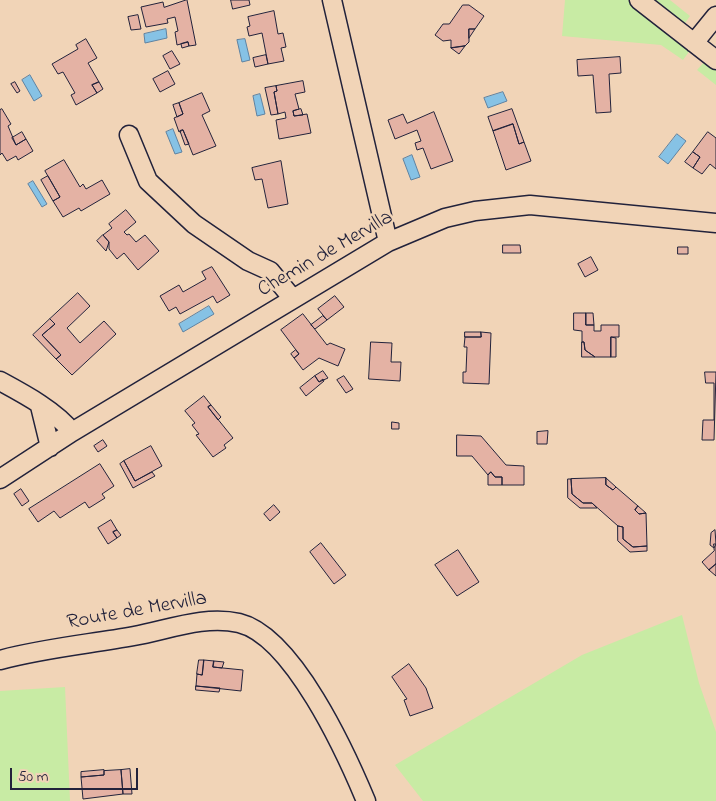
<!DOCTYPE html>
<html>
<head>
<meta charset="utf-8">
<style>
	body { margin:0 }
	#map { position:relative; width:716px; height:801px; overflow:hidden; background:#f1d4b7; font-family:"Indie Flower",sans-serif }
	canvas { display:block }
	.scale { position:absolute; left:10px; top:768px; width:128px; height:22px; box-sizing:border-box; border:2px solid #22223b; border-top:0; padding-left:6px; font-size:15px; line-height:18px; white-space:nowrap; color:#22223b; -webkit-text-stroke:4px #f1d4b7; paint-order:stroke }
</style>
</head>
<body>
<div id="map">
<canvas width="716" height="801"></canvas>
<div class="scale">50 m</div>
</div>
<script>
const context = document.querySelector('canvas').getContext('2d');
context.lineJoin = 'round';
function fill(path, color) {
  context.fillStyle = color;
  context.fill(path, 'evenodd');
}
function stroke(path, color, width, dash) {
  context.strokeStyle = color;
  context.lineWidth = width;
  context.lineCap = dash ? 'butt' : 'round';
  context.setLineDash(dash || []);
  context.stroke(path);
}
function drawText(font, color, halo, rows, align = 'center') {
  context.font = font + ' "Indie Flower",sans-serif';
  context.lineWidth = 5;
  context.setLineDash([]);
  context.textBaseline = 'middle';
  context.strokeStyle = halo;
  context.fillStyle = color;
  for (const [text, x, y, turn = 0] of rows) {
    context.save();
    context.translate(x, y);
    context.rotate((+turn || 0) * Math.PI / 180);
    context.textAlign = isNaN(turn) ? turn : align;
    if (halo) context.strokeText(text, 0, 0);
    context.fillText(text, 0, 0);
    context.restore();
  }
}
const green = new Path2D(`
	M565,0h63l63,49 -8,11 -22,-15 -99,-9z
	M655,0h15l20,16 -5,7z
	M705,61l11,8v16l-19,-15z
	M682,615l17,68 17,49v69h-293l-28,-36 187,-110z
	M65,687l5,114h-70v-110z`);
const water = new Path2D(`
	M166,29l1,9 -22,5 -1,-9z
	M245,39l5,21 -8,2 -5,-22z
	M30,75l12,21 -8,5 -12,-21z
	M503,92l4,9 -19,7 -4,-10z
	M260,94l5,20 -8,2 -4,-20z
	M173,129l9,23 -7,2 -9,-22z
	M677,134l9,7 -18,23 -9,-7z
	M412,155l8,22 -9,3 -8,-21z
	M33,181l14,23 -5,3 -14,-23z
	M209,306l5,8 -31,18 -4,-8z`);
const building = new Path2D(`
	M187,0l9,45 -7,1 -1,-4 -11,3 -2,-13 3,-1 -3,-14 -8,2 1,4 -22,4 -5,-20 22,-5 1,5z
	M231,0h18l1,5 -17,4z
	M463,5h6l15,11 -9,13h-6v13l-4,4 -14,2v-8l-8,1 -8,-6 8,-11h6z
	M274,11l4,23 5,-1 3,14 -5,1 3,13 -16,3 -6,-31 -13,3 -2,-9 3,-1 -2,-9z
	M138,15l3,14 -10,1 -3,-13z
	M469,29h6l-6,9z
	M86,39l11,19 -9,5 11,19 -7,3 5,8 -21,12 -5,-10 4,-2 -12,-21 -5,2 -6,-10 26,-15 -2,-4z
	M188,42l1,4 -7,2 -1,-4z
	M465,46l-6,8 -8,-6z
	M172,51l8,13 -10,5 -7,-13z
	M266,55l2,9 -13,3 -2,-9z
	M620,57l1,16 -12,1 2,38 -15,1 -3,-38 -15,1 -1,-16z
	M168,71l7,13 -15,8 -7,-13z
	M303,81l2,11 -10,2 4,15 -6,2 1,5 13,-2 4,19 -32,6 -3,-19 10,-2 -1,-6 -7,2 -4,-22 3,-1 -1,-5z
	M15,82l5,9 -3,2 -6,-9z
	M99,82l4,7 -6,4 -5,-8z
	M276,86l1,5 -3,1 4,22 -7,1 -6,-27z
	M202,93l8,18 -8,4 14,31 -23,9 -10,-25 -4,2 -5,-14 9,-4 -4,-11z
	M179,103l4,11 -6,3 -4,-12z
	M2,109l9,15 -3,2 8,19 10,-6 7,12 -15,9 -2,-4 -9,5 -5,-8 -2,2v-45z
	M301,109l2,6 -9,1 -1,-5z
	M512,109l12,33 -5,2 -6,-20 -20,7 -5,-14z
	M434,112l19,49 -22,8 -8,-21 -6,2 -2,-7 6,-2 -4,-11 -22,9 -7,-19 15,-6 4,9z
	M513,124l6,20 5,-2 7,19 -25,9 -13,-39z
	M183,130l6,14 -4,1 -5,-14z
	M22,132l4,7 -10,6 -4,-7z
	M708,132l8,6v31l-6,-5 -8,10 -9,-6 7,-11 -7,-5z
	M693,152l7,5 -7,11 -8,-6z
	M64,160l16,27 3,-3 3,5 16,-9 8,14 -29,17 -2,-3 -16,9 -10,-16 7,-4 -15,-26z
	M281,161l7,43 -20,4 -6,-29 -7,1 -3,-12z
	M48,176l12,21 -7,4 -12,-21z
	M126,210l10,12 -12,10 3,3 2,-1 7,8 9,-7 14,16 -21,19 -14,-17 -7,6 -8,-10v-7l-6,-7 9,-7 -3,-4z
	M103,235l6,7 -3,9 -9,-10z
	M503,245h17l1,8h-18z
	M678,247h10v7h-10z
	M591,257l7,13 -13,7 -7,-13z
	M212,267l18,28 -13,8 -4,-7 -33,18 -4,-7 -7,4 -9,-15 19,-11 4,7 23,-13 -4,-7z
	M78,293l12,13 -23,22 13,15 24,-22 12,13 -44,41 -16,-16 5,-4 -19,-20 13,-11 -5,-5z
	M335,296l9,11 -17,13 -9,-11z
	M574,313h12v12h8v6h7v-6h18v12h-8v20h-16l-10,-7 -1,-8h-2v-11l-8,-1z
	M586,313h7l1,12h-8z
	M303,314l24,31 3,-2 15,6 -7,17 -19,-8 -16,12 -9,-12 5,-4 -18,-24z
	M323,316l4,4 -12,9 -4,-4z
	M50,319l5,5 -13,11 19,20 -5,4 -23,-24z
	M465,332h16v5h-16z
	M481,332l10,1 -2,51 -26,-1v-11h3l1,-25h-3l1,-10h16z
	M611,337l5,1v19h-5z
	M371,342l21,1 -1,19h10l-1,19 -31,-2z
	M582,342h2l1,8 10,7h-13z
	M296,350l3,4 -5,4 -3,-4z
	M323,371l5,7 -9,4 -4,-6z
	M705,372h11l-2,68h-12l1,-20h11v-37h-8z
	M315,376l4,6 4,-3 1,2 -18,15 -6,-8z
	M344,376l9,13 -7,4 -9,-13z
	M204,396l7,9 -3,2 25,31 -9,7 2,3 -13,9 -17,-22 3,-1 -7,-9 3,-2 -10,-12z
	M211,405l10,12 -3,3 -10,-13z
	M392,422l7,1v6h-7z
	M548,431l-1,13h-10v-12z
	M457,435l24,1 25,29 18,1v19h-22v-8h-7l-4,-5 -3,3 -16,-19h-15z
	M103,440l4,6 -9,6 -4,-6z
	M151,446l11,20 -27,15 -11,-20z
	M124,461l11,20 17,-9 3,4 -22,12 -13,-24z
	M100,464l14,22 -12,8 3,4 -16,10 -4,-6 -25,16 -6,-7 -16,11 -9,-13z
	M491,472l4,5h7v8h-14v-10z
	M606,478l10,9 -3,3 -7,-5z
	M606,478v7l7,5 3,-3 22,19 -3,4 4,4 7,-1 1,33 -14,1 -10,-8v-12l-5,-1 -26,-23h-9l-11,-9 -1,-15z
	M568,479h3l1,15 11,9h9l5,5h-17l-12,-10z
	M21,489l8,12 -7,5 -8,-12z
	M274,505l6,7 -10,9 -6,-7z
	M638,506l8,7 -7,1 -4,-4z
	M111,520l6,10 -4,2 4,6 -9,6 -10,-16z
	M618,526l5,1v12l10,8 14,-1v5l-17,1 -12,-11z
	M117,530l4,5 -4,3 -4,-6z
	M715,530l1,14 -2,4 -4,-3 1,-12z
	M321,543l25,32 -12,9 -24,-32z
	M714,544h2v20l-7,6 -7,-8 12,-11z
	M458,550l21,32 -22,14 -22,-31z
	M716,564v12l-7,-6z
	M199,660h5l-2,15 -5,-1z
	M204,660l10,1 -1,6 30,3 -2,21 -45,-5 1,-12 5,1z
	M214,661l10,1 -2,6 -9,-1z
	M409,664l17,24 7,20 -23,8 -6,-16 3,-1 -15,-22z
	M196,686l24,2 -1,4 -23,-2z
	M130,769l2,25h-9l-2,-24z
	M104,770v5l-23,2v-5z
	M121,770l2,24 -40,5 -2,-22 23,-2v-4z`);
const minor = new Path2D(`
	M332,0l56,242
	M639,0l77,60
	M694,43l22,-27
	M129,135l19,46 46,43 54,37 22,10 23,28
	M0,381c24,13 56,30 72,51
	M40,406l10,41
	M0,479l72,-47 316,-190 57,-24 30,-7 55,-6 186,18
	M0,660c44,-12 90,-16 134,-24 34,-6 70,-21 105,-13 54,13 107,130 127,178`);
const streetNames = [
	["Chemin de Mervilla",326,255,-30],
	["Route de Mervilla",137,612,-10]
];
fill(green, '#c8eba4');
fill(water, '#86c2e5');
stroke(water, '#5e82a1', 1);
fill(building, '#e4b2a4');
stroke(building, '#22223b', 1);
stroke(minor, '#22223b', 21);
stroke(minor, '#f1d4b7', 18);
drawText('21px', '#22223b', '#f1d4b7', streetNames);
</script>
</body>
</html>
